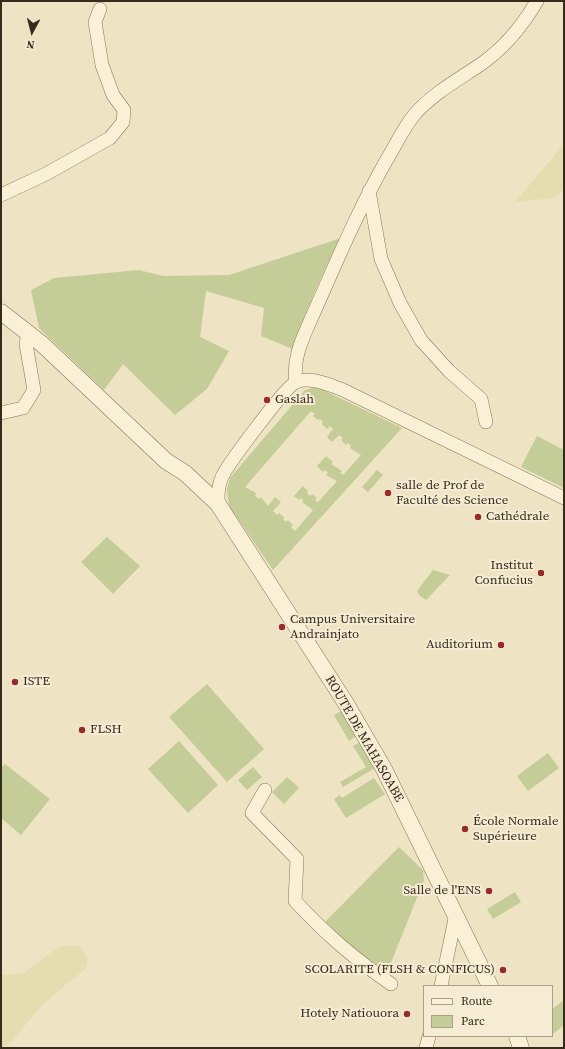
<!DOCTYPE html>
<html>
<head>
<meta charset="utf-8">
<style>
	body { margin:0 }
	#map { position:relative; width:565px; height:1049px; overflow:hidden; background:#eee3c3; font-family:"Source Serif 4",serif }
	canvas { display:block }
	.frame { position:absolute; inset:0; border:2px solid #382b1e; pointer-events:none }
	.legend { position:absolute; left:423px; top:985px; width:130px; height:52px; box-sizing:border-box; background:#f5ecd3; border:1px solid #a99f8b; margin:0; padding:5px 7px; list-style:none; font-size:12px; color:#382b1e }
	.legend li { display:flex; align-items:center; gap:8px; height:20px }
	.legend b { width:20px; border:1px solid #a99f8b }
	.north { position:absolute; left:12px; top:12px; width:40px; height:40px; -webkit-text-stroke:3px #f5ecd3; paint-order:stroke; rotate:187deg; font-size:11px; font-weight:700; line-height:16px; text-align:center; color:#382b1e }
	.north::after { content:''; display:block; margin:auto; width:14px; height:18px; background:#382b1e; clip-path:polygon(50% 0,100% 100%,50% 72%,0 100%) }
</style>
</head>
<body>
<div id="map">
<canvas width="565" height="1049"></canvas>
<div class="frame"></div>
<ul class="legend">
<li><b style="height:5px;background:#f9f0d6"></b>Route</li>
<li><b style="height:11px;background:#c4cc97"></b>Parc</li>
</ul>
<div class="north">N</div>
</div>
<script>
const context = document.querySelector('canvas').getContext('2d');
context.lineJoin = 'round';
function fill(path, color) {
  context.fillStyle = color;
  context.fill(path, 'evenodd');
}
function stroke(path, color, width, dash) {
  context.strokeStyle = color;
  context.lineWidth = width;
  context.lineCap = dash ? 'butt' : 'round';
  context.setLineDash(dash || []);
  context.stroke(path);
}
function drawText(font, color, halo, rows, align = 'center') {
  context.font = font + ' "Source Serif 4",serif';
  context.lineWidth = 4;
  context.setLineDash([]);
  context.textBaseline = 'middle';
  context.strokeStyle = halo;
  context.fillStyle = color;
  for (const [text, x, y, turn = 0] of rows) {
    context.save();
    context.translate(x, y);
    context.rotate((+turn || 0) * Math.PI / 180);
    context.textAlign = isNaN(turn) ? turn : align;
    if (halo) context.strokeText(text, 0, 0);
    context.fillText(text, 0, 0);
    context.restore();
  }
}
const farmland = new Path2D(`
	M564,144v45l-10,9 -39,4z
	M60,946h20l8,13 -2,9 -44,37 -31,37 -10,6v-73l23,-2z`);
const green = new Path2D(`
	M341,238c-19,37 -36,71 -46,112l-34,-14 3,-28 -58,-17 -6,46 29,14 -22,38 -32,26 -52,-51 -19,26 -65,-62 -8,-38 23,-12 85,-8 24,6 66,-1z
	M317,387l85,41 -129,142 -44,-64 -2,-17 3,-11 75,-88zM311,411l4,3 -2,2 5,4 2,-1 3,3 -1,2 5,5 3,-3 3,3 -6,8 5,5 7,-7 4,3 -2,2 5,5 2,-2 3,3 -1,2 11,7 -18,20 -3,-2 2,-2 -11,-7 2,-2 -7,-6 -9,10 6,6 2,-2 3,3 -2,2 11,6 -19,21 -3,-2 2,-2 -5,-4 -2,2 -3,-3 1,-2 -5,-5 -9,10 5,4 2,-2 3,3 -2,1 11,8 -18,21 -4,-4 2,-2 -5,-5 -2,2 -3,-3 1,-2 -5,-4 -2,2 -4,-4 8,-9 -6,-5 -7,9 -7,-9 -2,2 -4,-3 1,-3 -11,-6z
	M537,436l27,14v38l-43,-21z
	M377,470l6,5 -15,17 -6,-5z
	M107,537l33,29 -27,28 -32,-32z
	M433,570l17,5 -24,25 -7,-5 -2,-4z
	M207,684l57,65 -37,33 -58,-65z
	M341,711l15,25 -7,5 -15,-26z
	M179,741l39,44 -30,28 -40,-44z
	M360,742l15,26 -32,19 -3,-5 26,-15 -13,-21z
	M548,753l11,15 -31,23 -11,-15z
	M5,764l45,35 -29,36 -20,-17v-50z
	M253,767l9,10 -15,13 -9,-10z
	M287,777l12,11 -15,16 -12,-12z
	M374,778l11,16 -39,24 -12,-19 6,-4 2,3z
	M399,847l28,27 -4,-2 1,8 -38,95 -64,-50z
	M515,892l6,10 -28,17 -6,-10z
	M564,1000v25l-12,10v-26z`);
const minor = new Path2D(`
	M369,191l12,68 19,44 21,37 28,31 32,28 5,23
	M1,195l45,-21 64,-36 13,-16 1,-12 -11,-15 -11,-30 -7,-43 5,-13
	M296,382c-3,-21 4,-38 12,-56 25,-56 48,-112 78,-165 9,-15 17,-32 28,-46 20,-23 46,-36 70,-53 23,-17 39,-37 53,-61
	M1,413l22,-5 11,-18 -8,-46 2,-11
	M218,504c0,-10 0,-18 4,-27 6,-13 64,-91 74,-95 13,-6 33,3 45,7l223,109
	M265,790l-13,23 45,46 -2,42c32,34 57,56 96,83
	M441,986l15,-72
	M426,1048l3,-12`);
const tertiary = new Path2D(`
	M1,312l41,32 124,117 19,12 33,31 127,198 39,67 106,217
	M517,1036l4,12`);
const markers = [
	[267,400,4,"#972d2a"],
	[388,493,4,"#972d2a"],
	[478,517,4,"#972d2a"],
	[541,573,4,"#972d2a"],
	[282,627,4,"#972d2a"],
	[501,645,4,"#972d2a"],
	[15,682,4,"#972d2a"],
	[82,730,4,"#972d2a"],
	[465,829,4,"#972d2a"],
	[489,891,4,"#972d2a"],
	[503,970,4,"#972d2a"],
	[407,1014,4,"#972d2a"]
];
const poiNames = [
	["Gaslah",275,400],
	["salle de Prof de",396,486],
	["Faculté des Science",396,501],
	["Cathédrale",486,517],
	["Institut",533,566,"right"],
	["Confucius",533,581,"right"],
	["Campus Universitaire",290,620],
	["Andrainjato",290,635],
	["Auditorium",493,645,"right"],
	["ISTE",23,682],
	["FLSH",90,730],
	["École Normale",473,822],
	["Supérieure",473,837],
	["Salle de l'ENS",481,891,"right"],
	["SCOLARITE (FLSH & CONFICUS)",495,970,"right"],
	["Hotely Natiouora",399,1014,"right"]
];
const streetNames = [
	["ROUTE DE MAHASOABE",364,739,60]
];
fill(farmland, '#e3ddb0');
fill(green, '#c4cc97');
stroke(minor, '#88745a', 14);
stroke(tertiary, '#88745a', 17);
stroke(minor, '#f9f0d6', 13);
stroke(tertiary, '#f9f0d6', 16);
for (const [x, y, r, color] of markers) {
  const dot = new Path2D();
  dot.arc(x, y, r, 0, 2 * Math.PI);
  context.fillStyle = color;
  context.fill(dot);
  stroke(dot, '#f5ecd3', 1.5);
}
drawText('13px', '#382b1e', '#f5ecd3', poiNames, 'left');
drawText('13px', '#382b1e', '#f5ecd3', streetNames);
</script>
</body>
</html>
